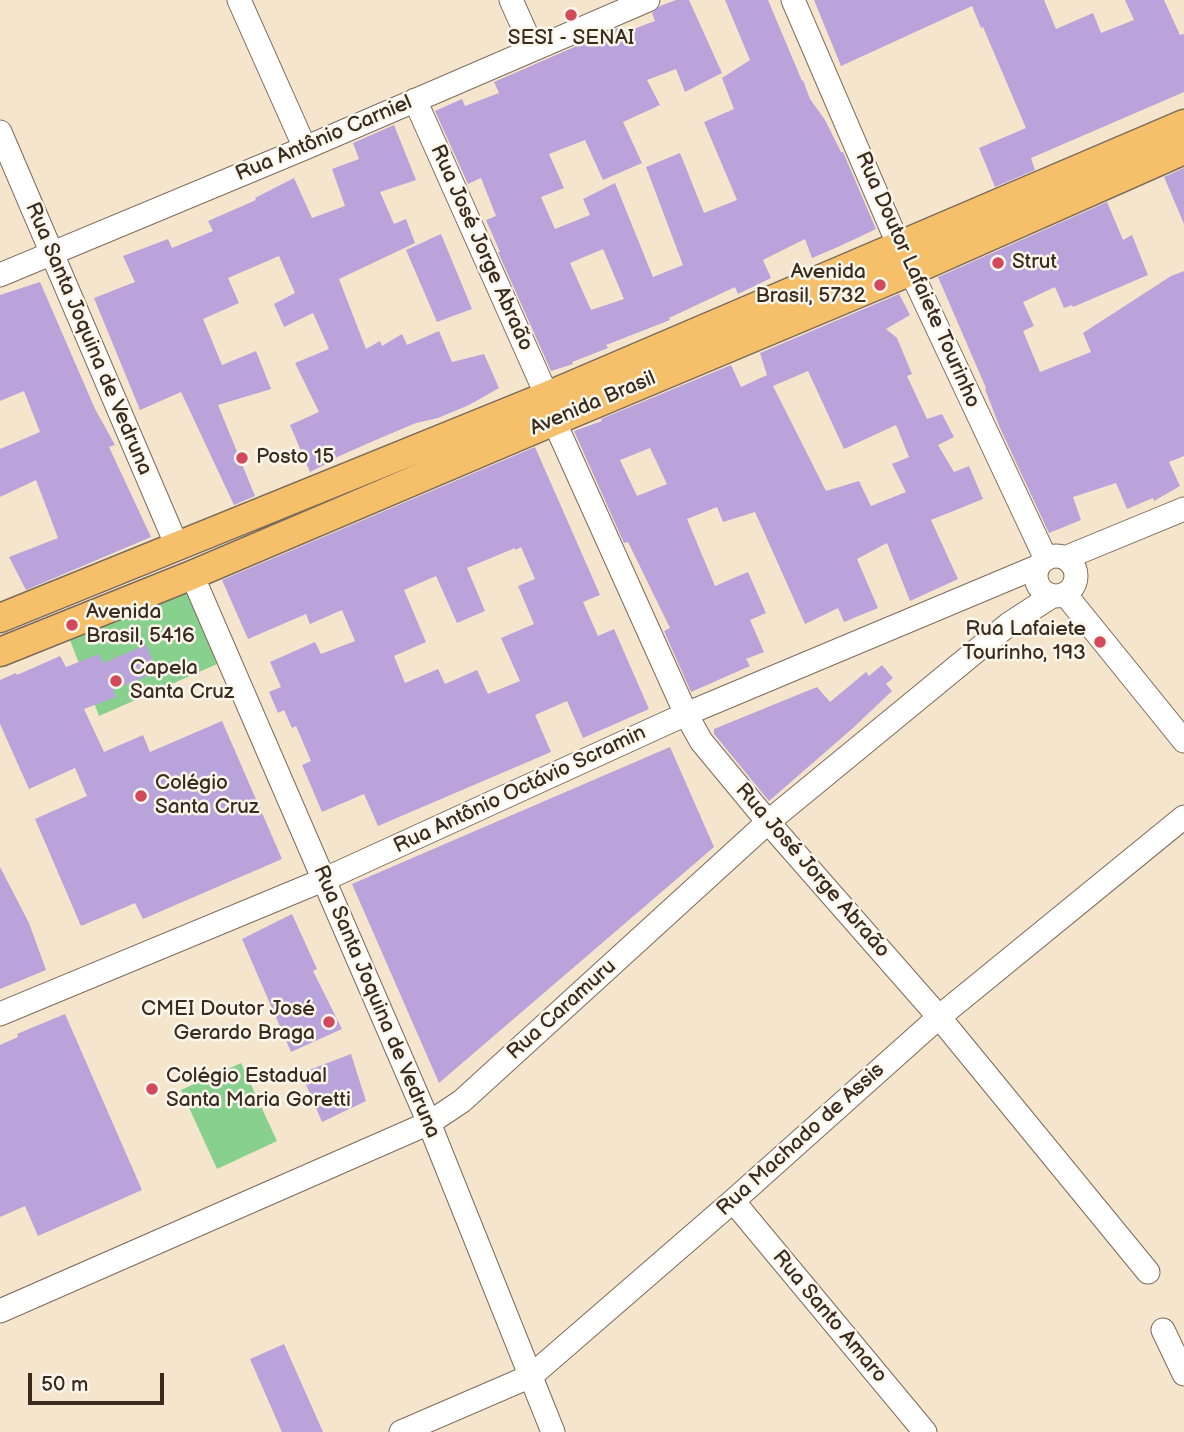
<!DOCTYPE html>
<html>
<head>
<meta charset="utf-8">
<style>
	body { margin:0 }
	#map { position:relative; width:1184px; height:1432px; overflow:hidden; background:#f5e5cc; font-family:"Balsamiq Sans",sans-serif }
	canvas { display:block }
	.scale { position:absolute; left:28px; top:1373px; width:136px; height:32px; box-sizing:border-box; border:4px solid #3b2a1e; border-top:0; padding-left:9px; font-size:21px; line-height:24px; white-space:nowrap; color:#3b2a1e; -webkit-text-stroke:5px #fbf7ec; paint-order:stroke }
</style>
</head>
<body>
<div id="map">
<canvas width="1184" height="1432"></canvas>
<div class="scale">50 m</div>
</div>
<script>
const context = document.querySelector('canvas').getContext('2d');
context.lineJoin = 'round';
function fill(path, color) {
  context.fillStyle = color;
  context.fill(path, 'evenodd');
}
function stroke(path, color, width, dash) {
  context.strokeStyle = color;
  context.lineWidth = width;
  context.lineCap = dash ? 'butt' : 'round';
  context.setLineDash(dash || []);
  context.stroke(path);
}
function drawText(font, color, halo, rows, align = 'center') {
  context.font = font + ' "Balsamiq Sans",sans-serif';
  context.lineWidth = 5;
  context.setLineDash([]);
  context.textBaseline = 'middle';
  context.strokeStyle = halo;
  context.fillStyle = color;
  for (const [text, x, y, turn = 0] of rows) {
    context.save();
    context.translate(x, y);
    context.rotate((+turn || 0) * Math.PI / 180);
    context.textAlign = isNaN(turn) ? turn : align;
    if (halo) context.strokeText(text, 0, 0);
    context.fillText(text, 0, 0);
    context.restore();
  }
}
const green = new Path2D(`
	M191,582l33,79 -125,55 -32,-84z
	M241,1063l36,78 -60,28 -36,-79z`);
const building = new Path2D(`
	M676,0h13l33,73 -37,19 -9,-23 -29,11 13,25 -37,17 19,41 -39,17 -18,-40 -36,14 15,34 -23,9 14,32 35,-14 -7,-16 32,-16 38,94 30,-12 -37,-98 34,-14 24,60 33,-13 -33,-78 30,-13 -12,-31 28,-18 -25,-60h43l34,81 1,-1 7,19 15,21 16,32h2l33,77 -36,17 -28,12 -7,-19 -42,21 8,18 -33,16 -3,-7 -66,31 1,2 -64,25 2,3 -36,14 1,2 -22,7 -53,-119h2l-14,-32 10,-4 -15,-38 -13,6 -33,-73 27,-12 3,7 34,-13 -5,-11 126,-55 3,6 32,-12 -3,-8 8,-7zM603,249l21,50 -33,11 -21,-47z
	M814,0h230l12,29 37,-16 8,20 33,-13 -9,-20h39l16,35 4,-1v58l-153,66 4,12 -40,17 -16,-39 47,-20 -43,-101 -2,1 -9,-22 -131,60z
	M394,125l22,55 -36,12 14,32 12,-5 9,24 -76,36 27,70 14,-8 2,5 20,-12 5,11 32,-14 13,31 32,-8 15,34 -30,17 -31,13 -22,5 -45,19 -36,16 1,1 -26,13 -20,-47 29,-13 -24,-49 34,-14 -16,-36 -29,14 -10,-23 21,-11 -16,-37 -51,22 11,25 -36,16 19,46 34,-14 15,38 -53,16 37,91 -21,9 -53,-113 -41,18 -46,-112 41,-16 -12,-26 45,-17 4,9 41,-17 -5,-10 48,-21 -1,-2 39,-20 18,40 33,-12 -13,-37 27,-10 -6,-16z
	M1184,168v56l-20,-47z
	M1107,202l16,38 9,-5 16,40 -75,32 -1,-2 -8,3 -9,-21 -32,15 11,24 -11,5 17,41 51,-20 -8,-19 88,-57 13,-5v185l-15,6 11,24 -26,15 -1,-3 -26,11 -11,-26 -43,14 8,23 -32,13 -49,-105 -15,-39 1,-1 -48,-111z
	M441,234l31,75 -35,13 -31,-72z
	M40,282l55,127 20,36 -6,2 42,90 -125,53 -17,-33 49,-19 -22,-58 -36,17v-48l40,-17 -16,-41 -24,10v-106z
	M899,294l11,21 -24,14 11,9 15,36 -5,2 20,43 15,-5 12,23 -16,8 16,27 15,-6 14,33 -52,21 27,59 -48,22 -23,-58 -30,16 21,49 -34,14 -6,-14 -33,16 -50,-112 -32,10 -6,-15 -30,12 28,67 33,-14 18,41 -16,7 14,32 -18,7 4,7 -59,26 -27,-61 6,-3 -42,-86 -4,1 -50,-112 28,-10 -1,-2 130,-54 10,22 26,-12 -7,-22zM808,371l36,78 52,-24 13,32 -17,7 14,28 -35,14 -12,-25 -33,10 -53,-105zM650,448l17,36 -30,12 -17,-36z
	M535,447l65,148 -17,7 15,34 16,-7 35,80 -66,29 -16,-37 -32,14 16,37 -173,74 -14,-32 -42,18 -20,-47 9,-4 -15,-35 -4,2 -8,-18 -6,3 -9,-21 12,-5 -11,-25 45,-20 6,12 34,-13 -13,-31 -32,14 -4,-10 -58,25 -26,-59zM521,547l14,32 -17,7 16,38 -33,14 19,43 -32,13 -11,-24 -32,14 -7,-15 -33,14 -11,-27 32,-14 -22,-52 32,-14 21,47 28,-12 -18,-43 48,-20v2z
	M146,645l11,27 -44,18 3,7 -32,12 20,43 39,-17 7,17 72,-31 60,138 -139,60 -8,-16 -54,23 -46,-107 52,-23 -12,-28 -46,21 -29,-65v-44l16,-7 1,2 43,-19 6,11 33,-13 4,9z
	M882,665l11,13 -7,6 6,7 -39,37 -84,73 -55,-67v-5l103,-42 13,15 36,-30 3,4z
	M670,747l44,100 -275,236 -87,-199z
	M0,867l29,56 17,47 -46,19z
	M292,914l25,55 -4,2 29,58 -51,23 -49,-113z
	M65,1014l77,176 -104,46 -13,-30 -25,11v-172l18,-8 -1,-3z
	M351,1054l15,47 -44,21 -21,-49z
	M284,1344l39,88h-41l-32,-73z`);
const minor = new Path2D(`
	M239,0l66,148
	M511,0l22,49
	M793,0l106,246 147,313
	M415,100l132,296
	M0,132l177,414
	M0,275l305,-127 343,-148
	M554,421l132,293 15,27 67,81 171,195 209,255
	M1036 576a20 20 0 1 1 40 0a20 20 0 1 1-40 0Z
	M1065,558l119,-49
	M192,575l237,548 124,309
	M1065,594l119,147
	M0,1014l323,-134 363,-166 353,-148
	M733,1201l192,231
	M0,1311l429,-188 33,-22 306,-279 241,-198 43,-28
	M1163,1330l21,44
	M401,1432l130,-56 202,-175 206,-184 245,-200`);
const major = new Path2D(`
	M0,618l547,-222 637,-272
	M0,652l192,-77 362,-154 357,-150 273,-121`);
const markers = [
	[571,15,7,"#d1495b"],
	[998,263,7,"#d1495b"],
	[880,285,7,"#d1495b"],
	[242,458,7,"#d1495b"],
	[72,625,7,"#d1495b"],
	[1100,642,7,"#d1495b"],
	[116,681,7,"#d1495b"],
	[141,796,7,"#d1495b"],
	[329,1022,7,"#d1495b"],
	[152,1089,7,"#d1495b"]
];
const poiNames = [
	["SESI - SENAI",571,39,"center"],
	["Strut",1012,263],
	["Avenida",866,273,"right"],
	["Brasil, 5732",866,297,"right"],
	["Posto 15",256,458],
	["Avenida",86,613],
	["Brasil, 5416",86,637],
	["Rua Lafaiete",1086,630,"right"],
	["Tourinho, 193",1086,654,"right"],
	["Capela",130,669],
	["Santa Cruz",130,693],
	["Colégio",155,784],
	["Santa Cruz",155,808],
	["CMEI Doutor José",315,1010,"right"],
	["Gerardo Braga",315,1034,"right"],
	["Colégio Estadual",166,1077],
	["Santa Maria Goretti",166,1101]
];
const streetNames = [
	["Rua Antônio Carniel",324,139,-23],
	["Rua José Jorge Abraão",481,248,66],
	["Rua Doutor Lafaiete Tourinho",917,280,66],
	["Rua Santa Joquina de Vedruna",88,339,67],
	["Avenida Brasil",593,404,-23],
	["Rua Antônio Octávio Scramin",520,790,-25],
	["Rua José Jorge Abraão",812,871,49],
	["Rua Santa Joquina de Vedruna",376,1002,67],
	["Rua Caramuru",562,1010,-42],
	["Rua Machado de Assis",801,1140,-42],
	["Rua Santo Amaro",829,1317,50]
];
fill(green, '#87d08d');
fill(building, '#baa3da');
stroke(minor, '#7c6b5b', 25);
stroke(major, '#7c6b5b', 31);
stroke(minor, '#fff', 23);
stroke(major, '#f6c06b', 28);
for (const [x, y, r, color] of markers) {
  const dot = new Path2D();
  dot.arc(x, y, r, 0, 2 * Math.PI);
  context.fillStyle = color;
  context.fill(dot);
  stroke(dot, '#fbf7ec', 2.5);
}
drawText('21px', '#3b2a1e', '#fbf7ec', poiNames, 'left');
drawText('21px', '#3b2a1e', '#fbf7ec', streetNames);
</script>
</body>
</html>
